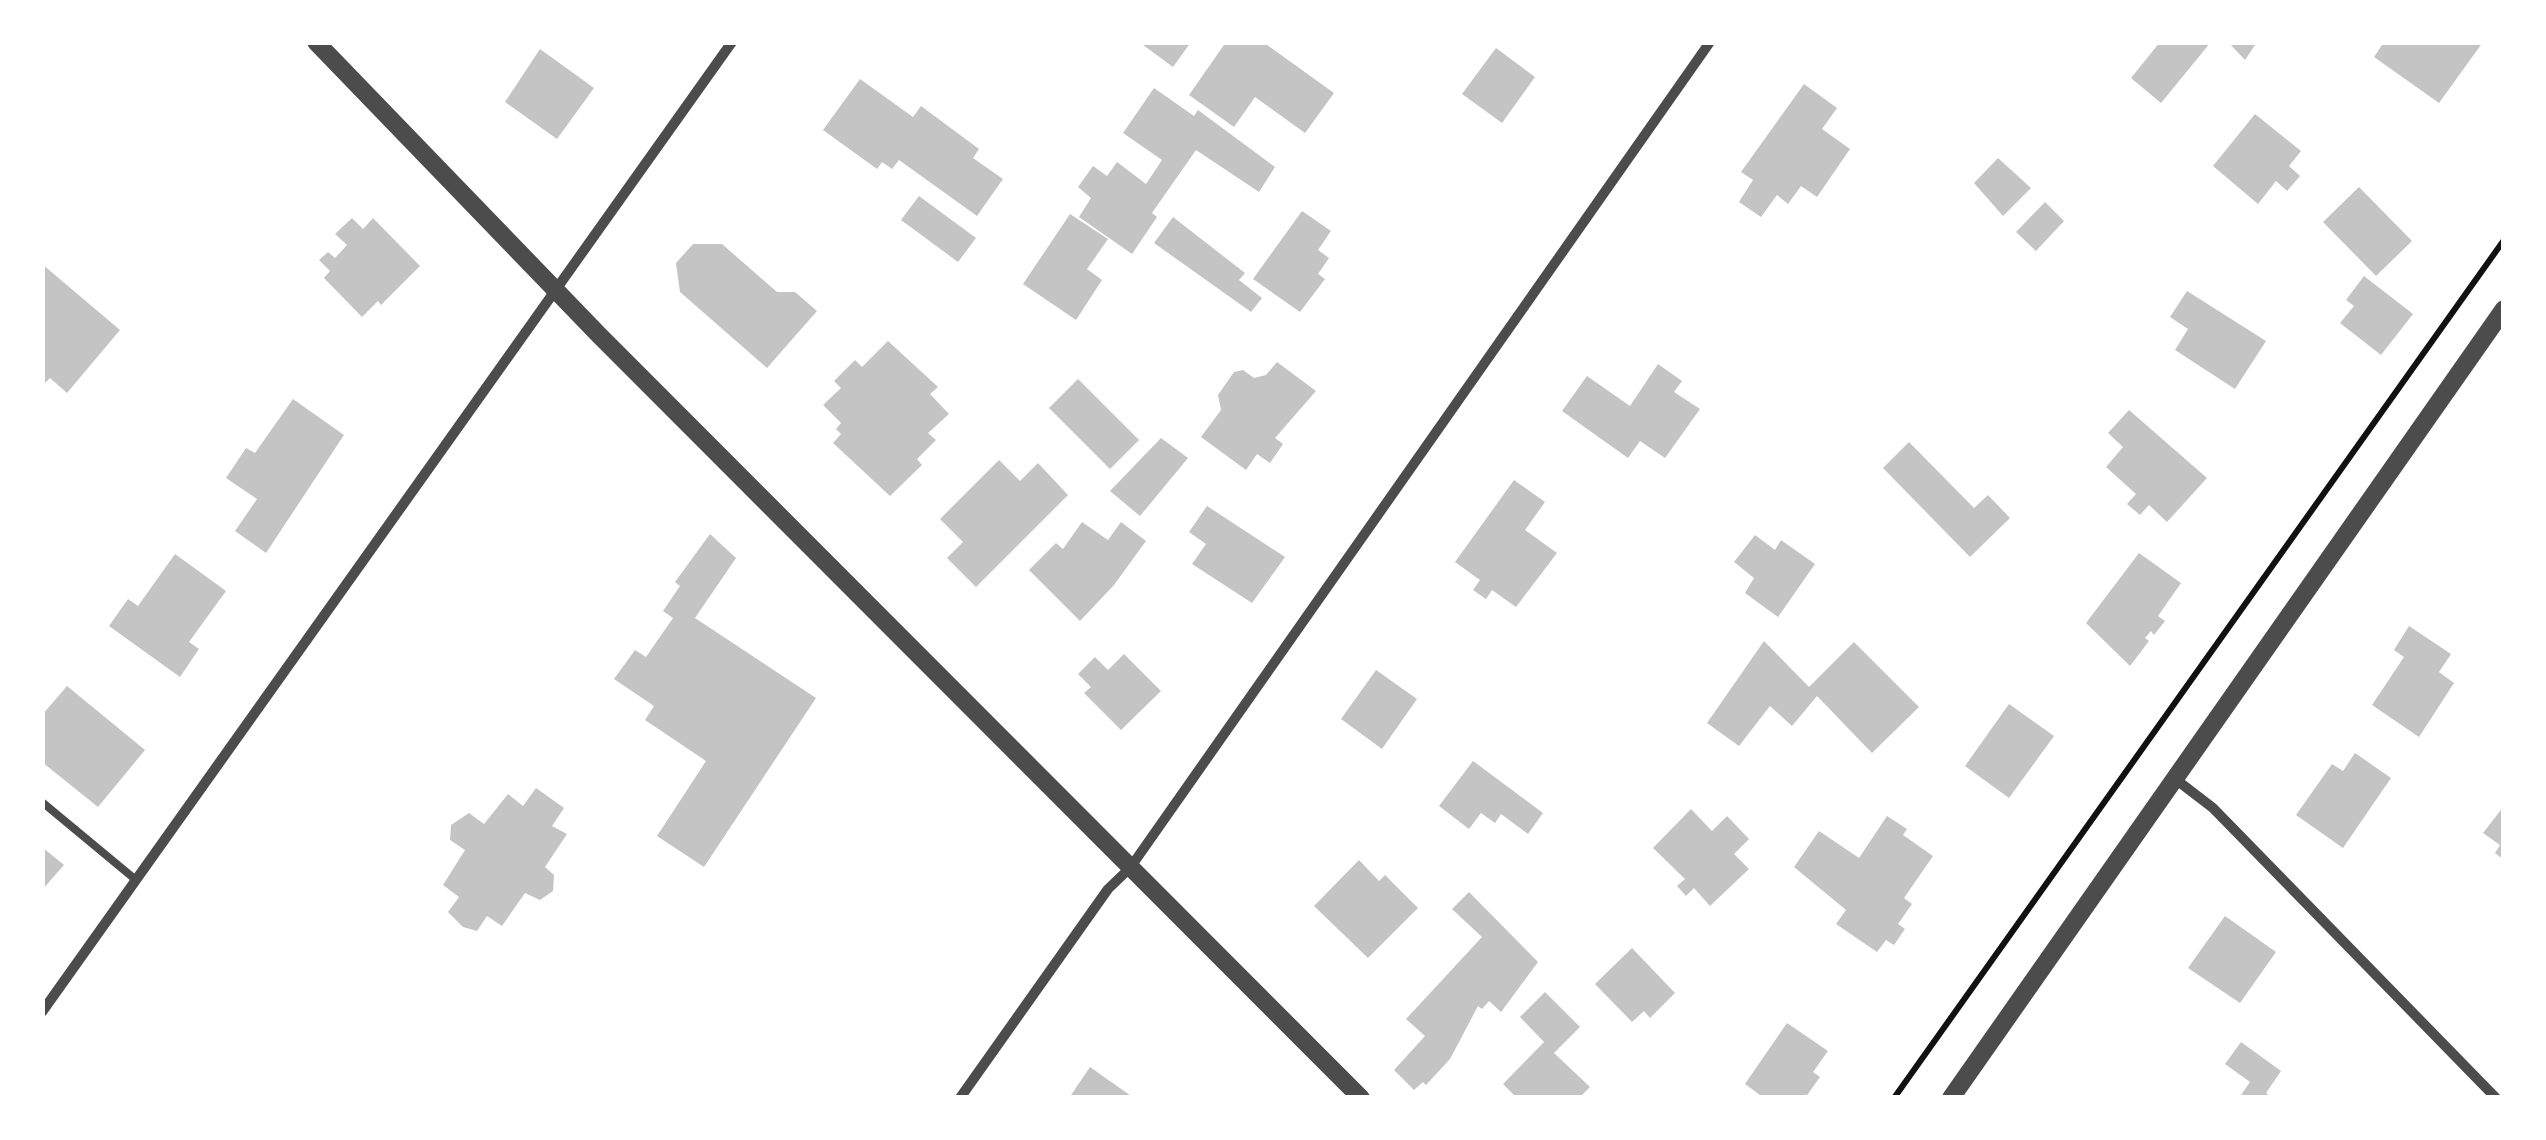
<!DOCTYPE html>
<html>
<head>
<meta charset="utf-8">
<style>
	body { margin:0 }
	#map { position:relative; width:2546px; height:1140px; overflow:hidden; background:#fff; font-family:"PT Sans",sans-serif }
	canvas { display:block }
	.frame { position:absolute; inset:0; border:45px solid #fff; pointer-events:none }
</style>
</head>
<body>
<div id="map">
<canvas width="2546" height="1140"></canvas>
<div class="frame"></div>
</div>
<script>
const context = document.querySelector('canvas').getContext('2d');
context.lineJoin = 'round';
function fill(path, color) {
  context.fillStyle = color;
  context.fill(path, 'evenodd');
}
function stroke(path, color, width, dash) {
  context.strokeStyle = color;
  context.lineWidth = width;
  context.lineCap = dash ? 'butt' : 'round';
  context.setLineDash(dash || []);
  context.stroke(path);
}
const building = new Path2D(`
	M1139,42h52l-18,25z
	M1226,42h37l71,51 -29,40 -50,-36 -21,30 -45,-32z
	M2160,42h51l-50,61 -30,-25z
	M2228,42h29l-12,18z
	M2384,42h99l-44,61 -65,-46z
	M1496,48l39,29 -33,46 -40,-29z
	M540,49l54,39 -37,51 -52,-37z
	M860,79l53,38 8,-11 58,43 -6,9 30,21 -26,37 -78,-56 -7,9 -10,-7 -5,7 -54,-39z
	M1804,84l33,24 -15,21 28,20 -33,48 -16,-11 -13,18 -11,-9 -16,22 -22,-15 14,-22 -12,-8z
	M1154,88l40,28 4,-6 77,57 -16,25 -63,-42 -44,63 5,4 -25,37 -53,-37 12,-19 -13,-11 15,-21 14,10 10,-14 29,22 16,-24 -39,-27z
	M2255,114l46,37 -12,15 11,10 -13,15 -11,-10 -18,23 -45,-38z
	M1998,158l33,30 -28,28 -29,-33z
	M2359,187l53,54 -36,35 -53,-54z
	M919,196l57,42 -18,24 -57,-42z
	M2045,202l19,19 -28,30 -20,-19z
	M1302,211l29,20 -13,19 11,8 -11,16 7,5 -25,33 -47,-33z
	M1070,214l38,25 -21,30 15,11 -26,40 -53,-36z
	M1173,217l72,56 -6,7 23,18 -11,14 -97,-69z
	M352,218l11,11 10,-11 47,48 -39,39 -3,-4 -16,16 -38,-39 6,-7 -11,-11 9,-8 7,6 12,-13 -12,-11z
	M693,244h29l55,48h18l22,19 -50,57 -87,-76 -4,-29z
	M42,264l78,66 -53,63 -17,-15 -8,8z
	M2364,276l49,38 -32,41 -41,-32 14,-17 -8,-6z
	M2187,291l79,50 -31,48 -60,-39 13,-21 -18,-12z
	M888,341l50,46 -8,7 19,20 -21,19 8,7 -19,19 5,6 -32,31 -57,-53 8,-9 -5,-5 5,-6 -18,-18 18,-17 -7,-7 21,-21 7,7z
	M1277,362l39,29 -41,47 8,6 -13,19 -13,-9 -11,16 -45,-33 20,-27 -3,-15 16,-23 9,-2 11,8 12,-3z
	M1658,364l24,17 -8,11 26,17 -35,49 -25,-17 -12,17 -66,-47 25,-35 43,30z
	M1078,379l61,61 -29,29 -61,-61z
	M293,399l51,36 -78,118 -31,-22 22,-32 -31,-21 20,-30 9,5z
	M2129,410l78,68 -40,44 -18,-17 -9,10 -13,-11 9,-10 -30,-27 17,-20 -15,-14z
	M1161,438l27,20 -48,58 -30,-25z
	M1909,442l65,66 14,-13 22,23 -40,39 -87,-89z
	M999,460l21,21 18,-18 30,32 -92,92 -29,-29 16,-16 -23,-23z
	M1514,480l31,22 -20,28 32,23 -41,54 -24,-17 -6,9 -13,-9 7,-10 -25,-18z
	M1207,506l78,51 -33,46 -60,-39 14,-20 -17,-12z
	M1082,522l26,18 13,-18 25,19 -32,44 -34,36 -51,-51 27,-27 7,6z
	M710,534l26,24 -41,60 121,80 -112,169 -47,-31 49,-75 -61,-41 9,-14 -40,-27 21,-29 11,7 27,-39 -10,-7 17,-25 -5,-4z
	M1755,535l20,15 6,-10 34,24 -37,53 -33,-24 9,-15 -20,-16z
	M2139,553l42,30 -23,33 7,5 -11,14 -3,-4 -6,7 4,3 -19,25 -44,-43z
	M175,554l51,37 -37,51 10,7 -19,28 -71,-51 19,-27 10,7z
	M2409,626l42,28 -12,18 15,11 -35,54 -47,-32 32,-48 -10,-7z
	M1764,641l45,46 45,-45 65,65 -47,46 -55,-57 -25,30 -22,-20 -31,40 -32,-23z
	M1124,654l37,37 -40,39 -37,-37 7,-6 -13,-13 17,-17 13,13z
	M1376,670l41,29 -35,50 -41,-30z
	M67,686l78,64 -47,57 -56,-45v-47z
	M2009,704l45,32 -45,62 -44,-32z
	M2355,753l36,25 -48,70 -47,-33 36,-51 11,7z
	M1473,761l70,52 -15,21 -27,-20 -6,9 -14,-10 -12,16 -30,-23z
	M536,788l28,20 -12,18 15,8 -22,33 9,8 -1,16 -13,9 -15,-7 -23,33 -15,-10 -10,15 -14,-4 -15,-15 11,-15 -16,-12 22,-35 -15,-10 1,-15 18,-12 15,11 24,-30 15,12z
	M2504,806v54l-9,-7 5,-8 -17,-12z
	M1691,809l21,22 15,-15 22,23 -15,15 15,15 -39,37 -16,-18 -8,8 -9,-10 8,-7 -32,-31z
	M1887,816l20,13 -4,6 30,21 -29,42 8,6 -14,20 7,5 -11,16 -8,-5 -9,12 -41,-28 10,-14 -52,-43 25,-36 40,27z
	M42,847l22,18 -22,25z
	M1359,860l20,21 6,-6 33,33 -50,50 -54,-52z
	M1469,892l69,70 -37,50 -12,-11 -7,8 -4,-3 -28,53 -24,26 -3,-3 -9,8 -20,-20 31,-34 -19,-17 76,-82 -30,-28z
	M2225,916l51,36 -36,51 -52,-35z
	M1632,948l43,45 -25,25 -6,-7 -12,11 -37,-38z
	M1545,992l35,35 -26,26 36,34 -11,11h-62l-14,-14 41,-42 -24,-25z
	M1787,1023l41,28 -15,21 7,5 -15,21h-41l-19,-14z
	M2241,1042l40,29 -15,22 7,5h-34l11,-16 -25,-18z
	M1090,1067l44,31h-65z`);
const path = new Path2D(`
	M1894,1098l610,-858`);
const service = new Path2D(`
	M42,802l94,78`);
const minor = new Path2D(`
	M2174,778l39,30 283,290
	M42,1012l690,-970
	M960,1098l148,-209 22,-21 580,-826`);
const tertiary = new Path2D(`
	M316,42l283,293 762,763
	M1951,1098l553,-789`);
fill(building, '#c4c4c4');
stroke(path, '#111', 6);
stroke(service, '#4c4c4c', 8);
stroke(minor, '#4c4c4c', 10);
stroke(tertiary, '#4c4c4c', 18);
</script>
</body>
</html>
